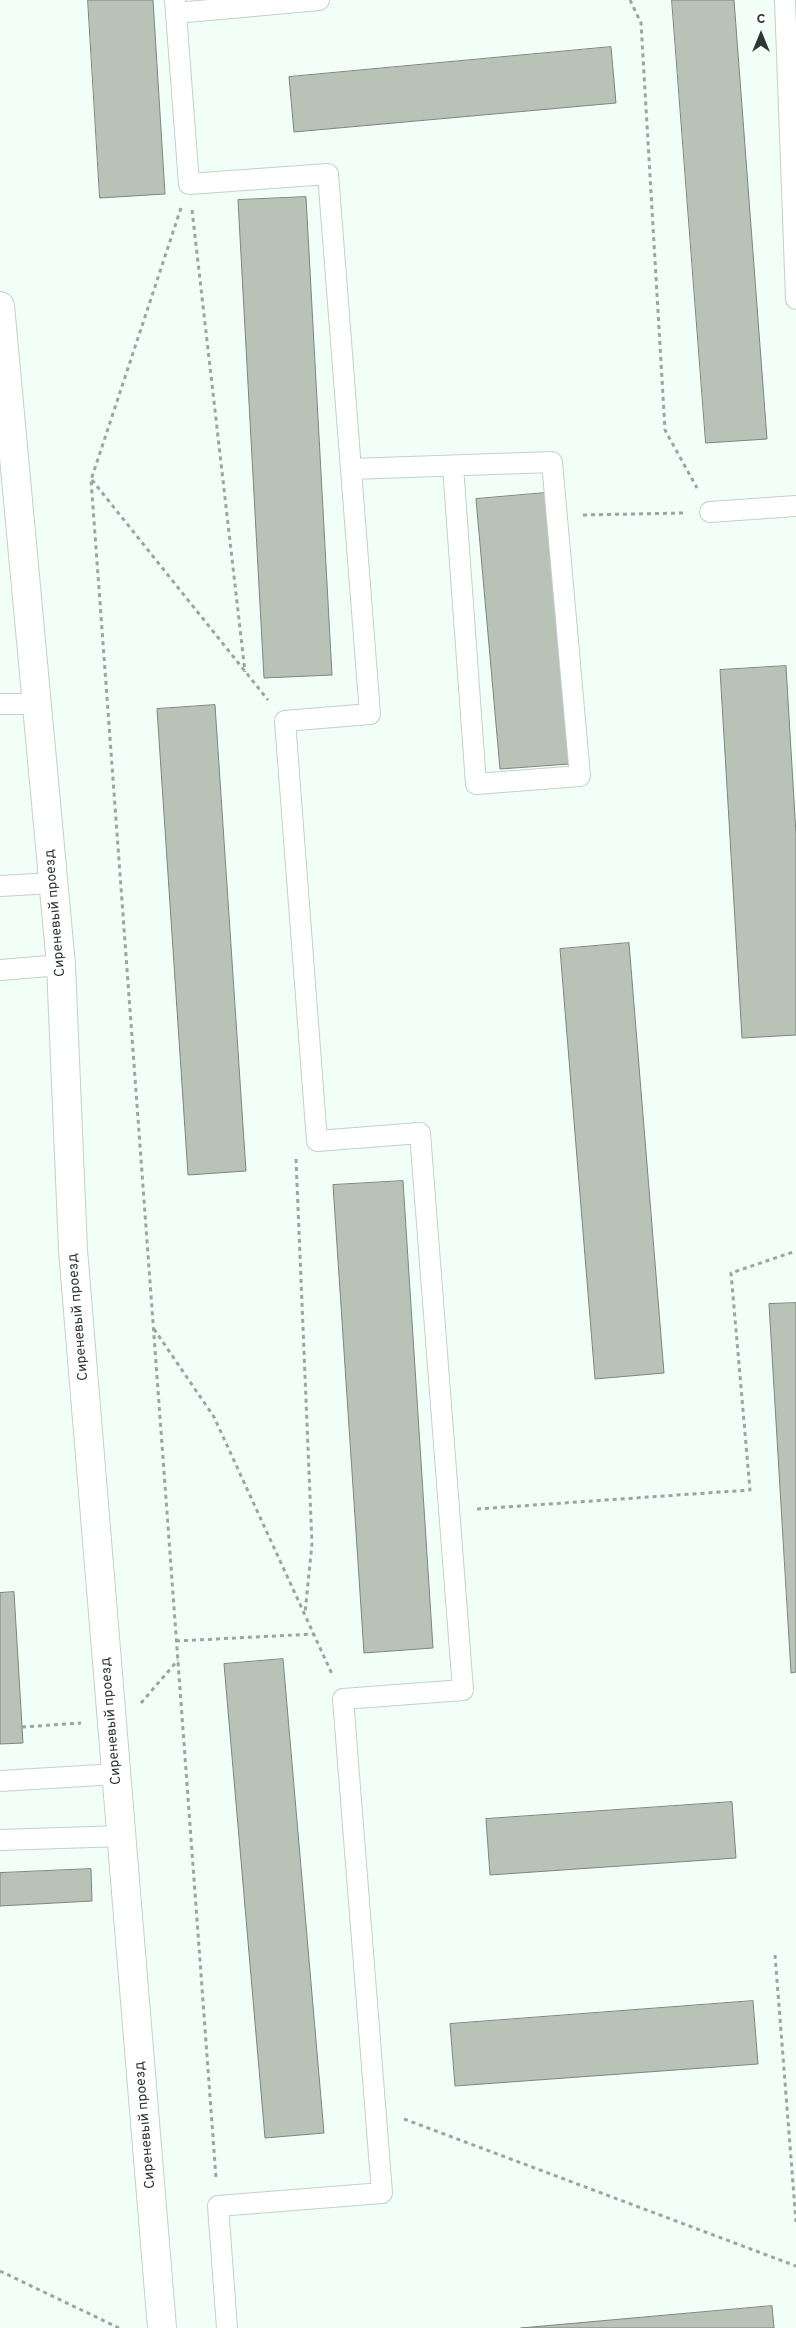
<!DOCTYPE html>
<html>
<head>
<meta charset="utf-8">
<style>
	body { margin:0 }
	#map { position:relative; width:796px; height:2328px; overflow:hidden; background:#f2fff9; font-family:Overpass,sans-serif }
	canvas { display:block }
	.north { position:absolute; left:736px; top:10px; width:50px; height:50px; -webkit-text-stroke:4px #fff; paint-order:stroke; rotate:0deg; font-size:14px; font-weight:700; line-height:20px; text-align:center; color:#303633 }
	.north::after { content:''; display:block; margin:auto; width:18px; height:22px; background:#303633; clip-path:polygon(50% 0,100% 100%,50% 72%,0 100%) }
</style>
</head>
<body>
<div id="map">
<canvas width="796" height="2328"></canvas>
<div class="north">С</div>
</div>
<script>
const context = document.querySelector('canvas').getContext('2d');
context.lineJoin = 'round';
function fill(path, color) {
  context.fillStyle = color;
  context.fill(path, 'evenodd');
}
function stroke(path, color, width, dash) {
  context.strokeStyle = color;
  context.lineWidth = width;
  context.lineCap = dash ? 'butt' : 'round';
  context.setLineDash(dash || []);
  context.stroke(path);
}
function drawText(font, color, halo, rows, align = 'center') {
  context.font = font + ' Overpass,sans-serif';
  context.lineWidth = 4.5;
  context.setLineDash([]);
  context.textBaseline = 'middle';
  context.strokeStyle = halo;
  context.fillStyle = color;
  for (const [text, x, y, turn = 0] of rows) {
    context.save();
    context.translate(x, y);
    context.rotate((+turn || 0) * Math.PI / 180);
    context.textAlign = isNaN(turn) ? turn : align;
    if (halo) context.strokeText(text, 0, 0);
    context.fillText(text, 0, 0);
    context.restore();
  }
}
const building = new Path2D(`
	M88,0h65l12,194 -65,4z
	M672,0h62l33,439 -61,4z
	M611,47l5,56 -322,29 -5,-55z
	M306,197l26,478 -68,3 -26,-478z
	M545,493l24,271 -69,5 -24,-270z
	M786,666l10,168v201l-54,3 -22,-368z
	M215,705l31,466 -58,4 -31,-466z
	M629,943l35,430 -69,6 -35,-430z
	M403,1181l30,467 -69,5 -31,-468z
	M796,1303v369l-5,1 -22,-369z
	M14,1592l9,151 -23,1v-151z
	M283,1659l41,474 -59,5 -41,-474z
	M732,1802l4,56 -246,17 -4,-56z
	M91,1869l1,32 -92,5v-33z
	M753,2001l5,63 -303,22 -5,-62z
	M772,2306l2,22h-253z`);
const path = new Path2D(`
	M630,0l11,23 24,407 32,58
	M181,208l-90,272 125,1698
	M192,210l53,462
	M92,480l176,220
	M583,515l101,-2
	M296,1159l16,385 -7,69
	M154,1329l60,88 118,257
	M477,1509l273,-19 -19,-217 65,-22
	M176,1641l138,-7
	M141,1703l37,-43
	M22,1727l59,-4
	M775,1955l21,267
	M404,2119l392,147
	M0,2271l119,57`);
const service = new Path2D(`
	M175,0l14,184 139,-10 42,540 -85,7 32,420 103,-8 43,557 -120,9 39,494 -164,13 9,122
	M785,0l11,299
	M176,13l143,-13
	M351,469l201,-7 28,314 -104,8 -23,-318
	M710,512l86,-6
	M0,704h37
	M0,886l53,-3
	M0,970l61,-5
	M0,1781l117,-7
	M0,1840l122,-4`);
const minor = new Path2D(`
	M0,306l61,659 12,285 89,1078`);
const streetNames = [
	["Сиреневый проезд",56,913,-95],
	["Сиреневый проезд",79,1317,-95],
	["Сиреневый проезд",112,1721,-95],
	["Сиреневый проезд",146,2125,-95]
];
fill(building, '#b8c2b6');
stroke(building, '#7e867b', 1);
stroke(service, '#c2d1ca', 22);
stroke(minor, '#c2d1ca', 30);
stroke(path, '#9ba5a1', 3, [4, 4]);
stroke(service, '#fff', 20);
stroke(minor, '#fff', 28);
drawText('14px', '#303633', '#fff', streetNames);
</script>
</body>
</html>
